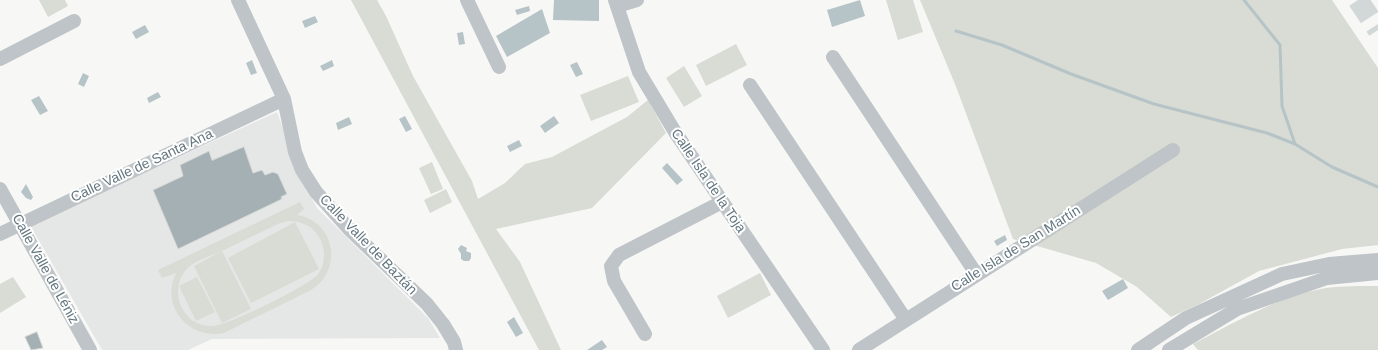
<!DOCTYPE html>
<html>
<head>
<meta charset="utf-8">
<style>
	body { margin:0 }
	canvas { display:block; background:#f7f7f5 }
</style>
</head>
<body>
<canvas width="1378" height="350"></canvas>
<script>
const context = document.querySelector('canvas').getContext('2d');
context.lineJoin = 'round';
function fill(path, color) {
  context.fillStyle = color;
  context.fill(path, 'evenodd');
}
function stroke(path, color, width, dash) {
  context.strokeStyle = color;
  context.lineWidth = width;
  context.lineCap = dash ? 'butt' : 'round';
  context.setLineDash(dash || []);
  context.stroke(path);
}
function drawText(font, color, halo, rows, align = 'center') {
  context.font = font + ' Arial,sans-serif';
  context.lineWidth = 4;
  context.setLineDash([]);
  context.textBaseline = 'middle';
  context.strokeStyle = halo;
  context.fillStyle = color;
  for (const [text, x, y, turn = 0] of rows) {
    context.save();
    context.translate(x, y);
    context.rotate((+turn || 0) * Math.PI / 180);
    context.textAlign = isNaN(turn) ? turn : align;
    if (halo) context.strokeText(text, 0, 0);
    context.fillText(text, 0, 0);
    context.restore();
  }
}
const built = new Path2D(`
	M277,112l22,62 18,34 111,110 12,20 -228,1 -24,11h-86l-72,-125z`);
const green = new Path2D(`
	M39,0h26l3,6 -20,11z
	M351,0h26l9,16 27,60 59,105 6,18 27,-16 20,-19 27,-7 75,-40 21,-17 18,33 -74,75 -96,21 24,33 41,88h-22z
	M886,0h27l10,32 -25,8z
	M920,0h412l46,68v177l-36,4 -83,22 -60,33 -28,13 -34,-30 -41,-24 -83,-24 -58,-155z
	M736,44l11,21 -41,21 -10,-21z
	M684,66l18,30 -18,11 -18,-29z
	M628,76l11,26 -48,19 -11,-26z
	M432,162l11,27 -12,5 -12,-26z
	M446,189l6,13 -22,11 -6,-13z
	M300,202l4,7 -7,6c38,6 47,55 14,75l-87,43c-36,7 -64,-27 -48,-60l-14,5 -4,-8zM289,221c12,0 24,5 30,16 7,11 7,27 -1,37 -9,12 -85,48 -100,51 -7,2 -14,1 -21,-2 -21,-10 -26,-42 -7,-57 8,-6 20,-10 30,-14l-26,14 28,57 29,-14 -29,-58 58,-28z
	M295,222l24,47 -68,34 -23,-45z
	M760,273l11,22 -43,23 -11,-22z
	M13,277l13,20 -26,16v-29z
	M197,277l18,35 -19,9 -17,-35z
	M1378,286v64h-180l-5,-6c41,-21 86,-48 133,-56 16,-2 35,-2 52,-2z`);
const water = new Path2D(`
	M554,0h45v21l-46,-1z
	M860,0l5,16 -33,11 -5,-17z
	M529,6l1,5 -13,4 -2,-5z
	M542,9l8,24 -43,24 -11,-21z
	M315,16l3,6 -13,6 -3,-7z
	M145,25l4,7 -13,7 -4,-7z
	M463,32l2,12 -6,1 -2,-12z
	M252,60l5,13 -6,2 -5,-12z
	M332,60l2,6 -11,5 -3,-5z
	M577,62l6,12 -7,3 -6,-12z
	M83,73l6,3 -5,11 -6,-3z
	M158,92l3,5 -12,6 -2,-5z
	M39,96l9,15 -8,4 -9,-15z
	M405,116l7,13 -6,3 -7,-13z
	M554,116l5,7 -14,10 -5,-7z
	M349,117l3,7 -14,6 -2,-7z
	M519,140l3,6 -12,6 -3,-6z
	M667,163l16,17 -6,5 -15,-17z
	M26,184l7,13 -2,3 -5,-2 -5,-6z
	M1005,235l2,5 -10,6 -3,-5z
	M461,245l6,3 -1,3 5,2v5l-2,3h-5l-3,-2v-5l-3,-5z
	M1123,279l5,9 -20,12 -6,-9z
	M514,317l9,16 -7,4 -9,-15z
	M602,340l5,7 -5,3h-15z`);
const stream = new Path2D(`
	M1244,0l36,45 2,61 13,38 37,23 46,20
	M956,31l46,14 69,29 83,30 113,29 28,11`);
const building = new Path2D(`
	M244,147l9,26 9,-3 3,5 8,-3 5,2 9,20 -6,3 1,2 -104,50 -25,-59 30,-14 -3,-11 29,-14 3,9z
	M37,332l6,16 -12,2 -6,-13z`);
const highwayTunnel = new Path2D(`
	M1358,0l20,30`);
const minor = new Path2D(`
	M238,0l46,99 11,53 7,18 14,22 34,38 77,74 16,20 11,18 2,8
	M467,0l32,67
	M615,0l24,72 36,60 148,218
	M617,6l20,-6
	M833,57l140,212 2,6
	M0,59l74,-38
	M750,85l156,235
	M0,189l90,161
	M0,234l284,-135
	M645,334l-31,-53 -3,-15 8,-11 103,-53
	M859,350l314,-200
	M1138,350l48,-32 96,-44 47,-10 49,-4
	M1169,350l68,-41 90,-31 51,-5`);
const streetNames = [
	["Calle Valle de Santa Ana",142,166,-25],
	["Calle Isla de la Toja",708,181,56],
	["Calle Valle de Baztán",368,245,46],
	["Calle Isla de San Martín",1016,249,-32],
	["Calle Valle de Léniz",45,269,61]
];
fill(built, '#e5e7e6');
fill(green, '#d8dcd4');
fill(water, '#b6c4c7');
stroke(stream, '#b6c4c7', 3);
fill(building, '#a5b0b4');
stroke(building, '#d9d9d7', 1);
stroke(highwayTunnel, '#d2d7d8', 21, [21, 10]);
stroke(minor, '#bec4c7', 14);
drawText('14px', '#63767f', '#fff', streetNames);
</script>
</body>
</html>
